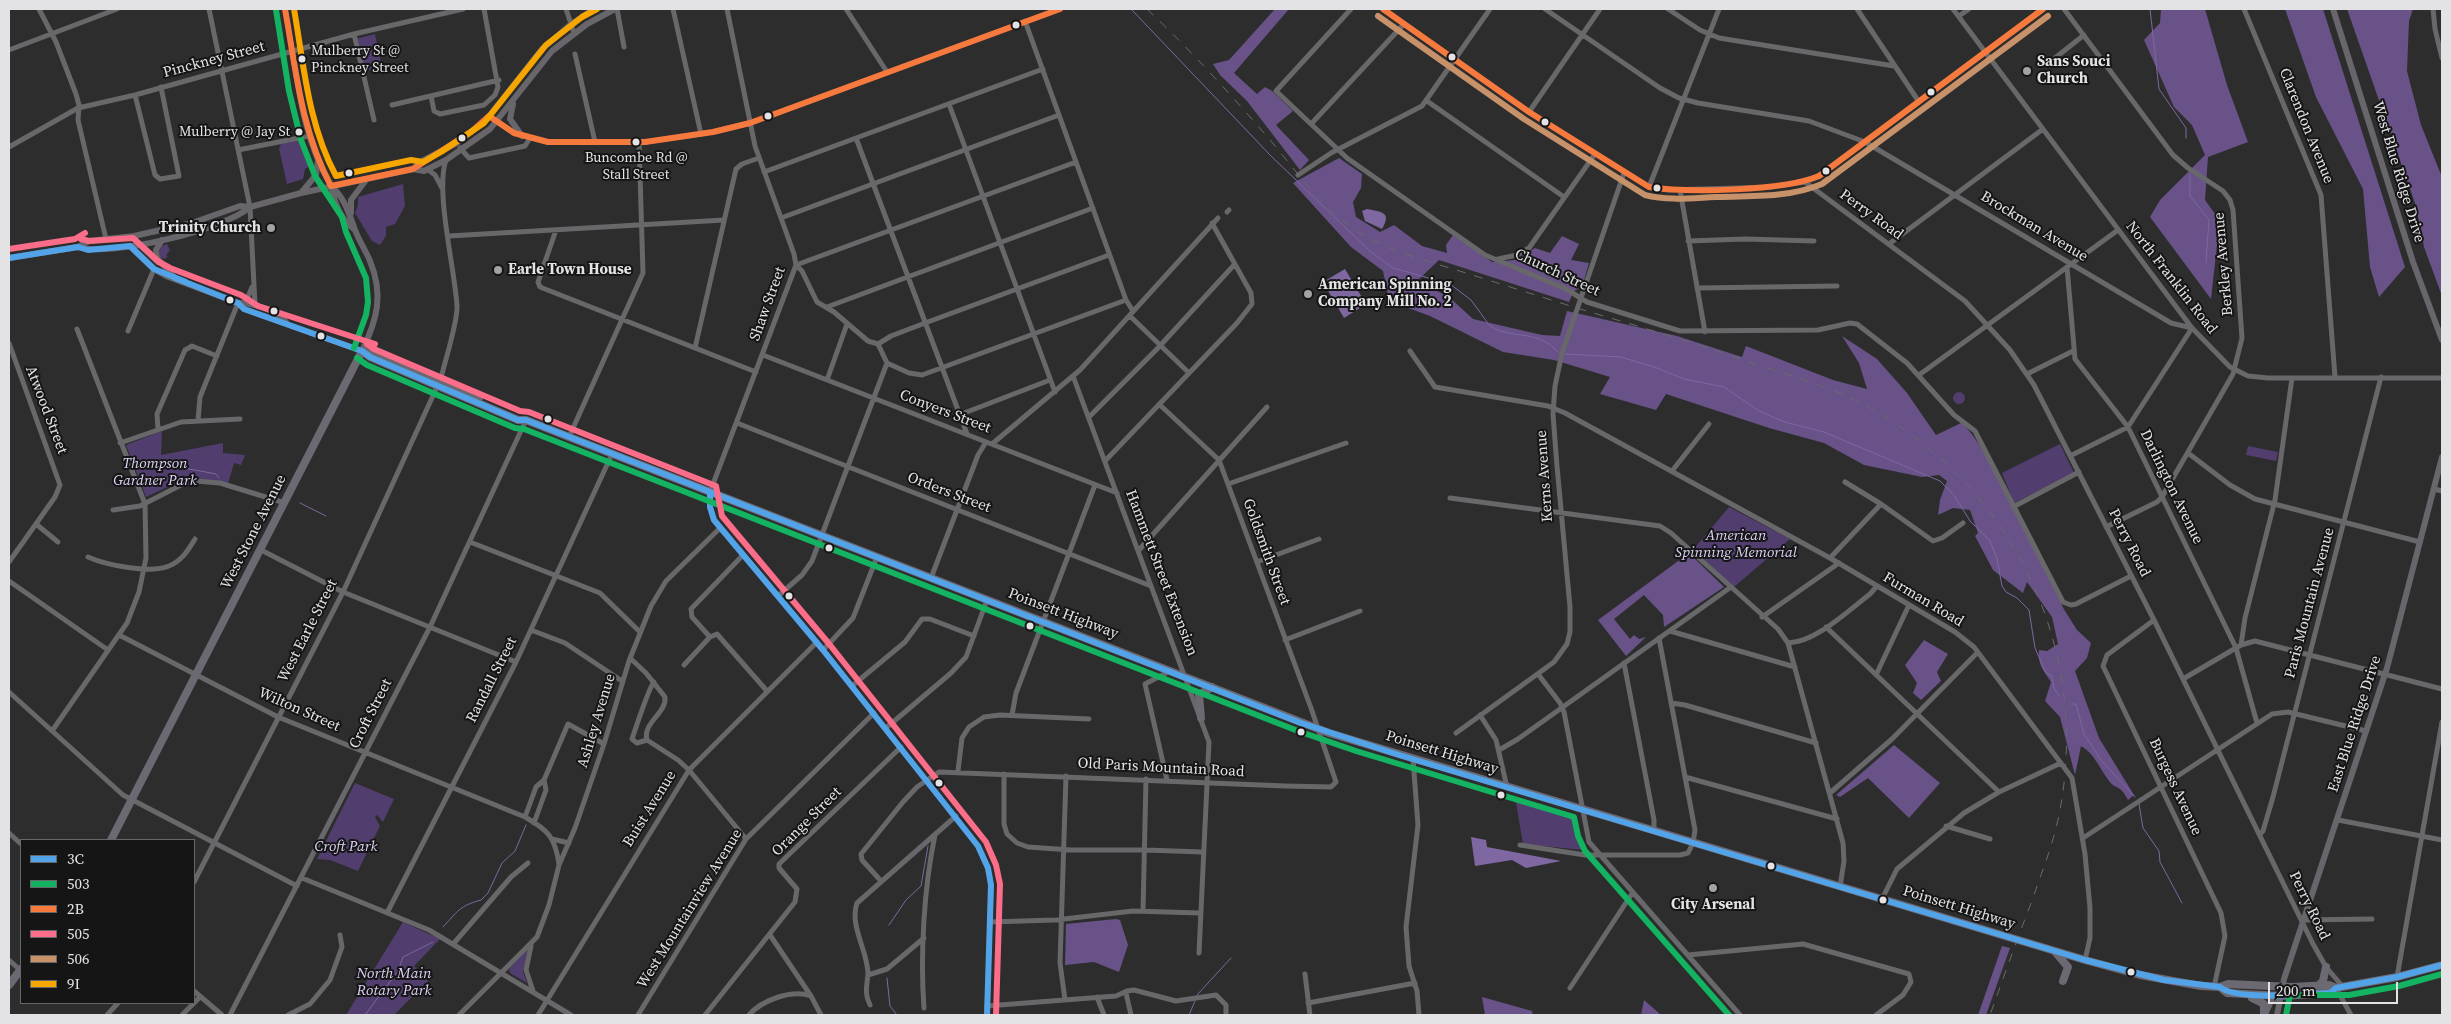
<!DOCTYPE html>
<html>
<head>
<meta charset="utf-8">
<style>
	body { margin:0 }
	#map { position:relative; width:2451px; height:1024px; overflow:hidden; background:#2d2d2e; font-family:"Source Serif 4",serif }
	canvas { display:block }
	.frame { position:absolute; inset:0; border:10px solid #e3e3e5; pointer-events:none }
	.legend { position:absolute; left:20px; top:839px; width:175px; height:165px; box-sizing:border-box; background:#151516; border:1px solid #676769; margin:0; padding:6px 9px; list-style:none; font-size:15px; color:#e3e3e5 }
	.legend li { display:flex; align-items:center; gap:10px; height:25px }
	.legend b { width:25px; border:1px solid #676769 }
	.scale { position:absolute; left:2268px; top:982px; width:130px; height:22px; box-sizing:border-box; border:2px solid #e3e3e5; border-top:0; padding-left:6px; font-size:15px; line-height:18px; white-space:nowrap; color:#e3e3e5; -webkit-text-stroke:4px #151516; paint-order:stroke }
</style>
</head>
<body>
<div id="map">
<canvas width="2451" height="1024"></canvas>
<div class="frame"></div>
<ul class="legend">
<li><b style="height:6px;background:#53a3e8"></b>3C</li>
<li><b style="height:6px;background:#13b361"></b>503</li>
<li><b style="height:6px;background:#f6793e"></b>2B</li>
<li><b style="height:6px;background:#fb6d88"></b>505</li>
<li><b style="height:6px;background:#c7916a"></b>506</li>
<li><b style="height:6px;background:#f7a600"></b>9I</li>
</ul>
<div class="scale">200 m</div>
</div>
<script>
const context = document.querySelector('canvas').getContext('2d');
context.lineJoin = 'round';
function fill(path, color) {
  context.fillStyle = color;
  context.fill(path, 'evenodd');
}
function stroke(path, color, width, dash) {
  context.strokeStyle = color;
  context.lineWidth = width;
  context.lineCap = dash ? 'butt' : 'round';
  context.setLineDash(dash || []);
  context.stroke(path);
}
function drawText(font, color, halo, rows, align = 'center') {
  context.font = font + ' "Source Serif 4",serif';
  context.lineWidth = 4;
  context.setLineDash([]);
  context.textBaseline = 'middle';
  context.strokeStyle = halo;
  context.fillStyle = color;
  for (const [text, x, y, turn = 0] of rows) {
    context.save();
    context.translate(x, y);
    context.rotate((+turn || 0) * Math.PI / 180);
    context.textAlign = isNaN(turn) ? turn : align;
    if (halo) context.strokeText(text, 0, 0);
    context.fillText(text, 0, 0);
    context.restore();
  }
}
const green = new Path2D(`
	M375,34l7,34 -19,3 -7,-32z
	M301,140h3l7,25 -6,4 -2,10 -16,5 -8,-35 2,-5z
	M403,184l2,22 -10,18 -9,3v9l-6,9 -8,-4 -17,-28 3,-8v-8z
	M167,244l3,6 -4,5 2,1 -3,3 -5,-2 -1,-5 3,-6z
	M1953 398a6 6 0 1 1 12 0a6 6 0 1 1-12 0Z
	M162,431l-1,24 62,-12v10l22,2 -4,10 -7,-2 -6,21 -33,-6 -15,3 -34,16 -20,-52z
	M2060,444l14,29 -60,30 -12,-30z
	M2248,446l30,6 -2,9 -30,-6z
	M1729,507l61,32 -56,48 -41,-37z
	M355,783l39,16 -11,23 -6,-7 -2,2 5,9 -2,4 -20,41 -28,-11 -13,-1z
	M1515,797l61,18 7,35 -60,-6z
	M403,922l37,17 -26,27 14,15 -34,34h-48z
	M528,949l-5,23 4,11 -17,-10 -1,-4z`);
const forest = new Path2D(`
	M1275,9h14l-55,64 23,21 8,-7 7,4 21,20 -17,14 33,35 -9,10 -53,-69 -27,-26 -7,-11 16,-4z
	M2161,9h44l22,76 21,57 -40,15 -3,43 10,14 2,31 -6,54 -61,-82 10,-17 45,-45 -13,-30 -18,-18 -30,-67 16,-17z
	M2285,9h38l82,258 -26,30 -9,-30 -7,-78 -47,-92z
	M2347,9h66l-4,12 -2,50 14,54 21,52v119l-18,-49 -8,-41z
	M1339,158l23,16 -1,14 -8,14 3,15 24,15 14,-7 28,21 25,7 -1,-8 7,-10 39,27 23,-2 20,-12 15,5 12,-17 17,8 -8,16 18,3 -7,24 -8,4 -5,11 -130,-42 -22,21 32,16 24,22 69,16 18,1 7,-25 110,25 65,21 4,-11 87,34 34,9 -8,-26 -17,-27 35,23 30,34 29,42 25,-12c22,12 88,156 104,188l12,19 14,13 -4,15 -12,13 24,67 35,57 -6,5c-8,-16 -12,-10 -19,-19 -10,-13 -14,-27 -28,-35l-6,29 -15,-58 -15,-16 6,-19c-7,-11 -14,-18 -12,-32l8,1 11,-7 -6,-27 -25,-35 -4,11 -30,-23 -18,-34 3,-3 -8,-23 -17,-2 -15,7 2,-15 7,-19 -8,-6 -17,2 -58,-12 -40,-22 -55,-15 -103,-34 -10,16 -56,-16 10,-17 -56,-17 -51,-8 -73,-36 -41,-15 -6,-30 -32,-24 -58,-64z
	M1689,553l35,34 -60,40 -1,-12 -19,-20 -30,24 16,20 4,-4 5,4 7,-2 -20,19 -28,-36z
	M1924,640l24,14 -11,18 4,9 -20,19 -8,-7 4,-10 -12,-18z
	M1894,745l46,38 -31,35 -41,-40 -28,19 -4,-2z
	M1116,919l4,1 8,25 -9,27 -25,-10 -29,3 1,-41z
	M2002,946l8,2 -24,67h-8z
	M1482,997l50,14 1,4h-48z
	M1644,1000l17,15h-20z`);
const water = new Path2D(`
	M1367,209c15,3 25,3 15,20l-17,-8 -3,-10z
	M1345,269l21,35 -22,14 -21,-36z
	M1471,837l15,3 1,7 74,14 -35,7 -14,-8 -37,6z`);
const stream = new Path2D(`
	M1131,9l139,146 101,97 22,16 57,16 21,16 19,26 5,3c25,10 42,1 63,23
	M2150,9l9,80 27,39v10
	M2190,175v21l19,24 -3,43
	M1565,354l56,3 36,11 27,11 40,8 35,24 26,11 39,10 116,49 14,14 16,26 20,20 7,18 5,27 4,6 11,6 12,12 6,38 11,25 6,3 2,12 5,8
	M173,466c15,3 28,5 43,8l3,4
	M9,467v-3
	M300,503l26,13
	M2073,704h3l8,30 17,26 34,37
	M2139,804l4,24 16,23 1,11 22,41
	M889,925l17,-25 15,-14 7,-40
	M443,927c15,-16 16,-21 38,-27l7,-7 14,-30 13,-12 11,-26
	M887,978l3,28 7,9
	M1197,995l34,-37
	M365,1015l33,-44 5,-14 30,-15
	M1189,1015l6,-14`);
const minor = new Path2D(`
	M39,9l17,33 20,52 3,11 -1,15 28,119
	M209,9l41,198 5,98
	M285,9c12,59 13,124 46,177
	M566,9l8,24
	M617,9l7,38
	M673,9l28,125
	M727,9l28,137 39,108 2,11 -86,227v15l4,13 109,130 155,196 10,22 3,17 -4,130
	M846,9l41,63
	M1351,9l-75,82 71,67 138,97 81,34 21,13 93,29 138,-1 32,-7 7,1 50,39 47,52 21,16 88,171 8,3 5,-1 55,-28
	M1383,9l146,103 120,75 19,3 102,-3 35,-5 14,-6 224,-167
	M1545,9l115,79 19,10 19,5 111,18 56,21 306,181 21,5 -64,99 -58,29
	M1668,9l32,21 19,8 175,28
	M1857,9l62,93
	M1953,9l239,319 38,39 18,9 20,2h174
	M2064,9l109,146 15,13 35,23 7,9 3,10 9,128 -9,36 -71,123 -5,5 -51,25
	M2244,9l77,186 14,182
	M2433,9l2,20 7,29
	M1959,16l10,-7
	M1025,21l101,279 7,11
	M354,34l20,86
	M9,50l108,-41
	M575,54l20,88
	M2055,58l29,-23
	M135,95l20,80 5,4 19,-3 -18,-89
	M431,96l3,15 6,3 44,-9 11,-10 3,-8 -14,-78
	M1427,101l137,96
	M949,104l106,288
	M392,105l107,-25
	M1529,112l71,-103
	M489,116l25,17 34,9h97l68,-10 37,-9 310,-114
	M1312,123l92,-99
	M856,138l111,296
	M9,147l69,-39 57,-13 219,-61 109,-25
	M460,148l9,10 56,-12 5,-8
	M238,150l71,-14
	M427,169l8,6 7,13
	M764,172l279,-103
	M1298,175l33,-22 91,-47 68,-97
	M1805,182l160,119 45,49 24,35 120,235 159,324 13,23 17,20
	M1649,187l70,-178
	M1680,190l25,142
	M1227,212l2,-2
	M781,218l278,-103
	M556,230l-18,52 2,5 216,85
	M449,236l275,-16
	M1688,241l57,-2 69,2
	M1889,244l154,-115
	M1498,259l19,-4 12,-7 66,-94
	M796,265l280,-103
	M796,265l6,6 15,31 17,10 34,29 10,3
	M2067,267l8,92 53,68 108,221 21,75
	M1697,288l140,-2
	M246,302l6,-15
	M827,307l266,-99
	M1130,316l59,57
	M128,331l26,-62
	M9,343l51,142 -5,12 -46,65
	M878,344l13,-8 34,-13 184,-68
	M878,344l9,19
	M695,348l41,-179 6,-5 17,-6
	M1410,351l25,36 113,19 17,7 265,145 125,74 19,15 98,131 13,76 5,54v30l-5,22
	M763,355l354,138
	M887,363l22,10 13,2 204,-75
	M2027,374l46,-23
	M1919,375l199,-145
	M1073,376l136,366 -10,211
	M827,380l20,-56
	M440,382c4,-18 18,-60 17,-76 -2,-36 -22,-115 -11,-146
	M959,415l91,-35
	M1089,417l68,-68 77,-84
	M198,420l2,-23 38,-94
	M737,423l414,163
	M158,429l-1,-15 28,-64 7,-4 25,10
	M569,437l74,-164 -4,-131
	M120,443l61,-21 59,-3
	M992,444l88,-74 138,-152
	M2188,453l42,32 25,14 165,43
	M1105,461l132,-138 15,-19 -1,-11 -39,-70
	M1672,471l37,-47
	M1845,482l36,22 52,37 9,-3 21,-15
	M1228,484l118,-41
	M2434,489l8,2
	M1450,498l210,28 11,7 107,96 10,14 55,200 1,18 -4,26
	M2013,507l66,-35
	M113,510l27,-4 43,-22 12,-3 25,2 65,20
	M36,524l22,18
	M470,542l130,51 40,39
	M261,550l82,42 173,70
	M1139,550l128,-143
	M88,557c18,8 62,17 81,9 13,-5 19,-16 26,-27
	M1830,558l51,-54
	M1257,562l62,-23
	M931,578l47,-123 8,-13
	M9,581l99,69
	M778,596l24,-21 10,-14 75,-198
	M1762,617l77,-54
	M2154,620l-47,35 -4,11 118,247 4,23 -11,51
	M1826,627l173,165
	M531,630l34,13 57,38
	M1670,631l125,36
	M119,635l159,82 247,100c23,13 30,20 34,47
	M710,637l-18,-20 -1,-8 52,-54
	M1285,640l75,-29
	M1788,643c28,-1 60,-32 82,-49l7,-8
	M2241,645l4,-27 30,-118 17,-122
	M823,650l30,-32 24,-61
	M630,658l16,15 19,24c2,16 -23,26 -18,43l31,20 11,10 57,69
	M1624,663l30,157v11
	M684,665l26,-28 7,-3 50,57
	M1538,674l22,29 4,9 25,130 151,173
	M1876,675l33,-70
	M2183,679l58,-34 14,-4 187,48
	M852,686l53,-44 17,-23h8l44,17
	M9,692l114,103 174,91
	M1671,703l14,2 131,38
	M1012,715l4,-22 79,-208
	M1480,715l16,25 11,47
	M886,728l65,-55 15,-16 21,-57
	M52,731l75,-108 12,-31 7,-34 -1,-54 -68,-175
	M1456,733l98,-71 13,-18 3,-12v-25l-13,-141 -4,-52 2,-28 7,-33 62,-180
	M647,740l-10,3 -5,-4c3,-9 18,-53 22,-57
	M1499,750l19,-11 213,-152
	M1413,759l5,66 -12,102 3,39 8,25 2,24
	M958,771l4,-33 7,-11 15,-10 16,-2 89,4
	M1004,774v50l3,10 10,9 11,4 43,3h75l56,2
	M1685,777l152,42
	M1167,780l-22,-96 25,-13
	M1830,793l62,-54 86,-87
	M525,817l11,-30 8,-7 24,-56 36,20
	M2338,820l104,20
	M534,823l12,-33 -2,-10
	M1946,826l44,13
	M9,833l12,11
	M2260,834l3,-3 10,-34 108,-420
	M2083,838l189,-124 16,-2 78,19
	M552,839l17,4
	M1520,845l65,10h95l8,-2 5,-10 2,-13 -36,-192
	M302,878l127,52 142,85
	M881,881l-19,-21 -1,-6 42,-52 14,-15 22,-15 346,14 46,1 5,-5 -25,-74 -92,-248 -59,-55
	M194,882l149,-290 94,-205
	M1882,899l15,-30 67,-56 35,-21 62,-29
	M1143,911l3,-132
	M387,913l129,-251 96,-208
	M2304,920l68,-1
	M990,922l65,-2 78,-9 67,2
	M770,935l41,61
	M454,943l57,-66 17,-14
	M531,946l-5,24 7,21
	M1688,955l115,-11 106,30 2,8 -8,13 -27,20
	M9,960l11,10
	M1305,974l5,41
	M868,975l19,-6 37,-31
	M2397,977l45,-255
	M1570,988l63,-96
	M2336,988l15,27
	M194,991l28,24
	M1097,997l7,18
	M1065,1000l-5,-37 6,-187
	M1308,1003l107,-20
	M870,1005c-6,-12 -3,-19 -2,-31 0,-23 -19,-48 -11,-71l99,-87
	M987,1006l129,-10 11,-5
	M924,1008c-4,-53 0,-121 11,-173
	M107,1015l11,-12
	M182,1015l18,-18
	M230,1015l200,-388 96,-207
	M288,1015l22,-11 20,-24 12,-33 -2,-12
	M459,1015l78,-78 12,-32 10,-40 16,-37 29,-84 25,-83 22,-55 15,-25 54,-53
	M538,1015l151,-245 128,-128
	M638,1015l108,-176 128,-126
	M705,1015l90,-113 2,-13 -18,-21v-4l122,-117
	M749,1015c13,-15 43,-26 62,-19l10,19
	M1131,1015l-5,-22 1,-2 7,-1 42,11 40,-6 10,10v10`);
const major = new Path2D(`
	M2333,9l80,253 29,78
	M513,104l-3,15 12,17
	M413,169l9,-8 35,-18 29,-23 56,-71 28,-24 24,-16
	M331,186c3,15 10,34 23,43
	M301,193l15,-18 2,-15
	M351,213v-13l15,-20
	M162,240l-6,10 1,8 18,20
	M138,243l20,19
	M130,246l24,23 12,7 72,27 6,6 118,42c15,-31 22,-56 8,-90 -4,-10 -11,-20 -15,-31 -6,-16 -10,-32 -24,-44
	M78,247c33,10 146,-17 172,-40
	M9,258l69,-11 11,-6 45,-5 58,-13 48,-17 10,1 51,-14 112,-24 11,2 22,-11 44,-31 62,-78 35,-27 28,-15
	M238,303c13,-1 41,8 48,19
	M2265,1015l6,-14 9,-5
	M2277,1015l7,-36 103,-311 55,-211`);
const highway = new Path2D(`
	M362,351l8,6 148,63h8l43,17 760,296 756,227 55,15 61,11 19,1 8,-3 65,3 36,-2 7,3 61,-11 45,-12
	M363,351l18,5 98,42
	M1201,718l-2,-23 13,-8
	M111,840l251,-489
	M2056,953l12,14 -5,14
	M9,985l12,-16
	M2318,986l5,-5 3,-14
	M2220,987l7,6 54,3 49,-3 6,-5
	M2252,998l12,6v11`);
const rail = new Path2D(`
	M1147,9c41,39 79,80 117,124 29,33 57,76 96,100 33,20 72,29 109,41 51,16 103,33 155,48 47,14 94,29 140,45 32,10 65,20 95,35 150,78 232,241 201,408 -6,33 -19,64 -30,96 -14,36 -27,73 -40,109`);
const bus1 = new Path2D(`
	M9,258l69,-11 10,3 42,-4 24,23 32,13
	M175,278l63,25 6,6 118,42 8,6 148,63h8l775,303 98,32 686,205 79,20 56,7c17,14 86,7 110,6l6,-5 61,-11 45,-12
	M710,492v15l4,13 109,130 155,196 10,22 3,17 -4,130`);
const bus2 = new Path2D(`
	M276,10l13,81 12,49 14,36 27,41 4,15 20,46 2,24 -2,13 -12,33
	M357,358l10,7 148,63 9,1 774,302 58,20 218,66 4,19 7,15 144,164
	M2286,1015l4,-20h59l50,-9 43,-12`);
const bus3 = new Path2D(`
	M285,9c11,61 16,121 46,177l82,-17 58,-37 18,-16 25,17 34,9h97l68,-10 37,-9 310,-114
	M1383,9l146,103 120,75c39,6 134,4 170,-11l224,-167`);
const bus4 = new Path2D(`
	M81,239l8,2 44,-3 26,24 11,6 71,27 17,11 117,38
	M9,249l66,-10 10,-6
	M367,344l7,5 146,62 9,1 187,74 6,30 108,129 156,197 10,23 4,19 -4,131`);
const bus5 = new Path2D(`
	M1378,16l146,103 121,76c23,6 47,3 70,2 36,-1 74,1 107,-13l226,-168`);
const bus6 = new Path2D(`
	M294,9c10,57 14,115 42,167l75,-16 12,2 18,-10 43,-29 62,-78 36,-28 15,-8`);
const markers = [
	[1016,25,4.5,"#e3e3e5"],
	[1452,57,4.5,"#e3e3e5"],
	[302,59,4.5,"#e3e3e5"],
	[2027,71,5,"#a3a3a5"],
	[1931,92,4.5,"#e3e3e5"],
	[768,116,4.5,"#e3e3e5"],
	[1545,122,4.5,"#e3e3e5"],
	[299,132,4.5,"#e3e3e5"],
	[462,138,4.5,"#e3e3e5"],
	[636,142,4.5,"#e3e3e5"],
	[1826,171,4.5,"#e3e3e5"],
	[349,173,4.5,"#e3e3e5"],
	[1657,188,4.5,"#e3e3e5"],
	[271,228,5,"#a3a3a5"],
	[498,270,5,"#a3a3a5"],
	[1308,294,5,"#a3a3a5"],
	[230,300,4.5,"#e3e3e5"],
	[274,311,4.5,"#e3e3e5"],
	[321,336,4.5,"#e3e3e5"],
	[548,419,4.5,"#e3e3e5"],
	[829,548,4.5,"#e3e3e5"],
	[789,596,4.5,"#e3e3e5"],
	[1030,626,4.5,"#e3e3e5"],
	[1301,732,4.5,"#e3e3e5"],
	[939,783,4.5,"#e3e3e5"],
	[1501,795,4.5,"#e3e3e5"],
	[1771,866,4.5,"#e3e3e5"],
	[1713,888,5,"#a3a3a5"],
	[1883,900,4.5,"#e3e3e5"],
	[2131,972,4.5,"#e3e3e5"]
];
const busNames = [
	["Mulberry St @",311,51],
	["Pinckney Street",311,68],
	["Mulberry @ Jay St",290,132,"right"],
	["Buncombe Rd @",636,158,"center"],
	["Stall Street",636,175,"center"]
];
const streetNames = [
	["Pinckney Street",214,60,-15],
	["Clarendon Avenue",2306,126,68],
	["West Blue Ridge Drive",2398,172,73],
	["Perry Road",1871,215,36],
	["Brockman Avenue",2034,227,31],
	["Berkley Avenue",2224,264,-95],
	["Church Street",1557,273,25],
	["North Franklin Road",2171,278,52],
	["Shaw Street",768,304,-70],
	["Atwood Street",46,410,69],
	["Conyers Street",945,412,21],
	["Kerns Avenue",1545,476,-94],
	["Darlington Avenue",2171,487,64],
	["Orders Street",949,493,21],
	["West Stone Avenue",254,532,-63],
	["Perry Road",2129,543,63],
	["Goldsmith Street",1266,552,70],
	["Hammett Street Extension",1161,573,69],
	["Furman Road",1923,600,31],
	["Paris Mountain Avenue",2310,603,-75],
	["Poinsett Highway",1063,614,21],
	["West Earle Street",308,631,-63],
	["Randall Street",492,680,-63],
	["Wilton Street",299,710,24],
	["Croft Street",371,714,-63],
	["Ashley Avenue",597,721,-73],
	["East Blue Ridge Drive",2355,724,-72],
	["Poinsett Highway",1442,753,17],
	["Old Paris Mountain Road",1161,768,3],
	["Burgess Avenue",2175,787,65],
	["Buist Avenue",650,809,-58],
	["Orange Street",807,822,-45],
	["Perry Road",2309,906,64],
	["Poinsett Highway",1959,908,17],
	["West Mountainview Avenue",690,909,-58]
];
const poiNames = [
	["Sans Souci",2037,62],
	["Church",2037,79],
	["Trinity Church",261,228,"right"],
	["Earle Town House",508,270],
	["American Spinning",1318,285],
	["Company Mill No. 2",1318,302],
	["City Arsenal",1713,905,"center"]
];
const parkNames = [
	["Thompson",155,464],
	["Gardner Park",155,481],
	["American",1736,536],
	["Spinning Memorial",1736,553],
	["Croft Park",346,847],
	["North Main",394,974],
	["Rotary Park",394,991]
];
fill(green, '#513d6e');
fill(forest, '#685288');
fill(water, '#7f67a2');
stroke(stream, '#7f67a2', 1);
stroke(minor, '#68686a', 5);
stroke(major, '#68656b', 6);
stroke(highway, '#6d6973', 8);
stroke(rail, '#6b6a6c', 1, [9, 9]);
stroke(bus1, '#53a3e8', 6);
stroke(bus2, '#13b361', 6);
stroke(bus3, '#f6793e', 6);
stroke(bus4, '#fb6d88', 6);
stroke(bus5, '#c7916a', 6);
stroke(bus6, '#f7a600', 6);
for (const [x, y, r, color] of markers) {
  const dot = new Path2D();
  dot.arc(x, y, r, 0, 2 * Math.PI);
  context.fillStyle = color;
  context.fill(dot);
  stroke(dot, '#151516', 2);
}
drawText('14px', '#e3e3e5', '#151516', busNames, 'left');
drawText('15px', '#e3e3e5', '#151516', streetNames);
drawText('bold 15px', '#e3e3e5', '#151516', poiNames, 'left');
drawText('italic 15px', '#ded1f5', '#151516', parkNames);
</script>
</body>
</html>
